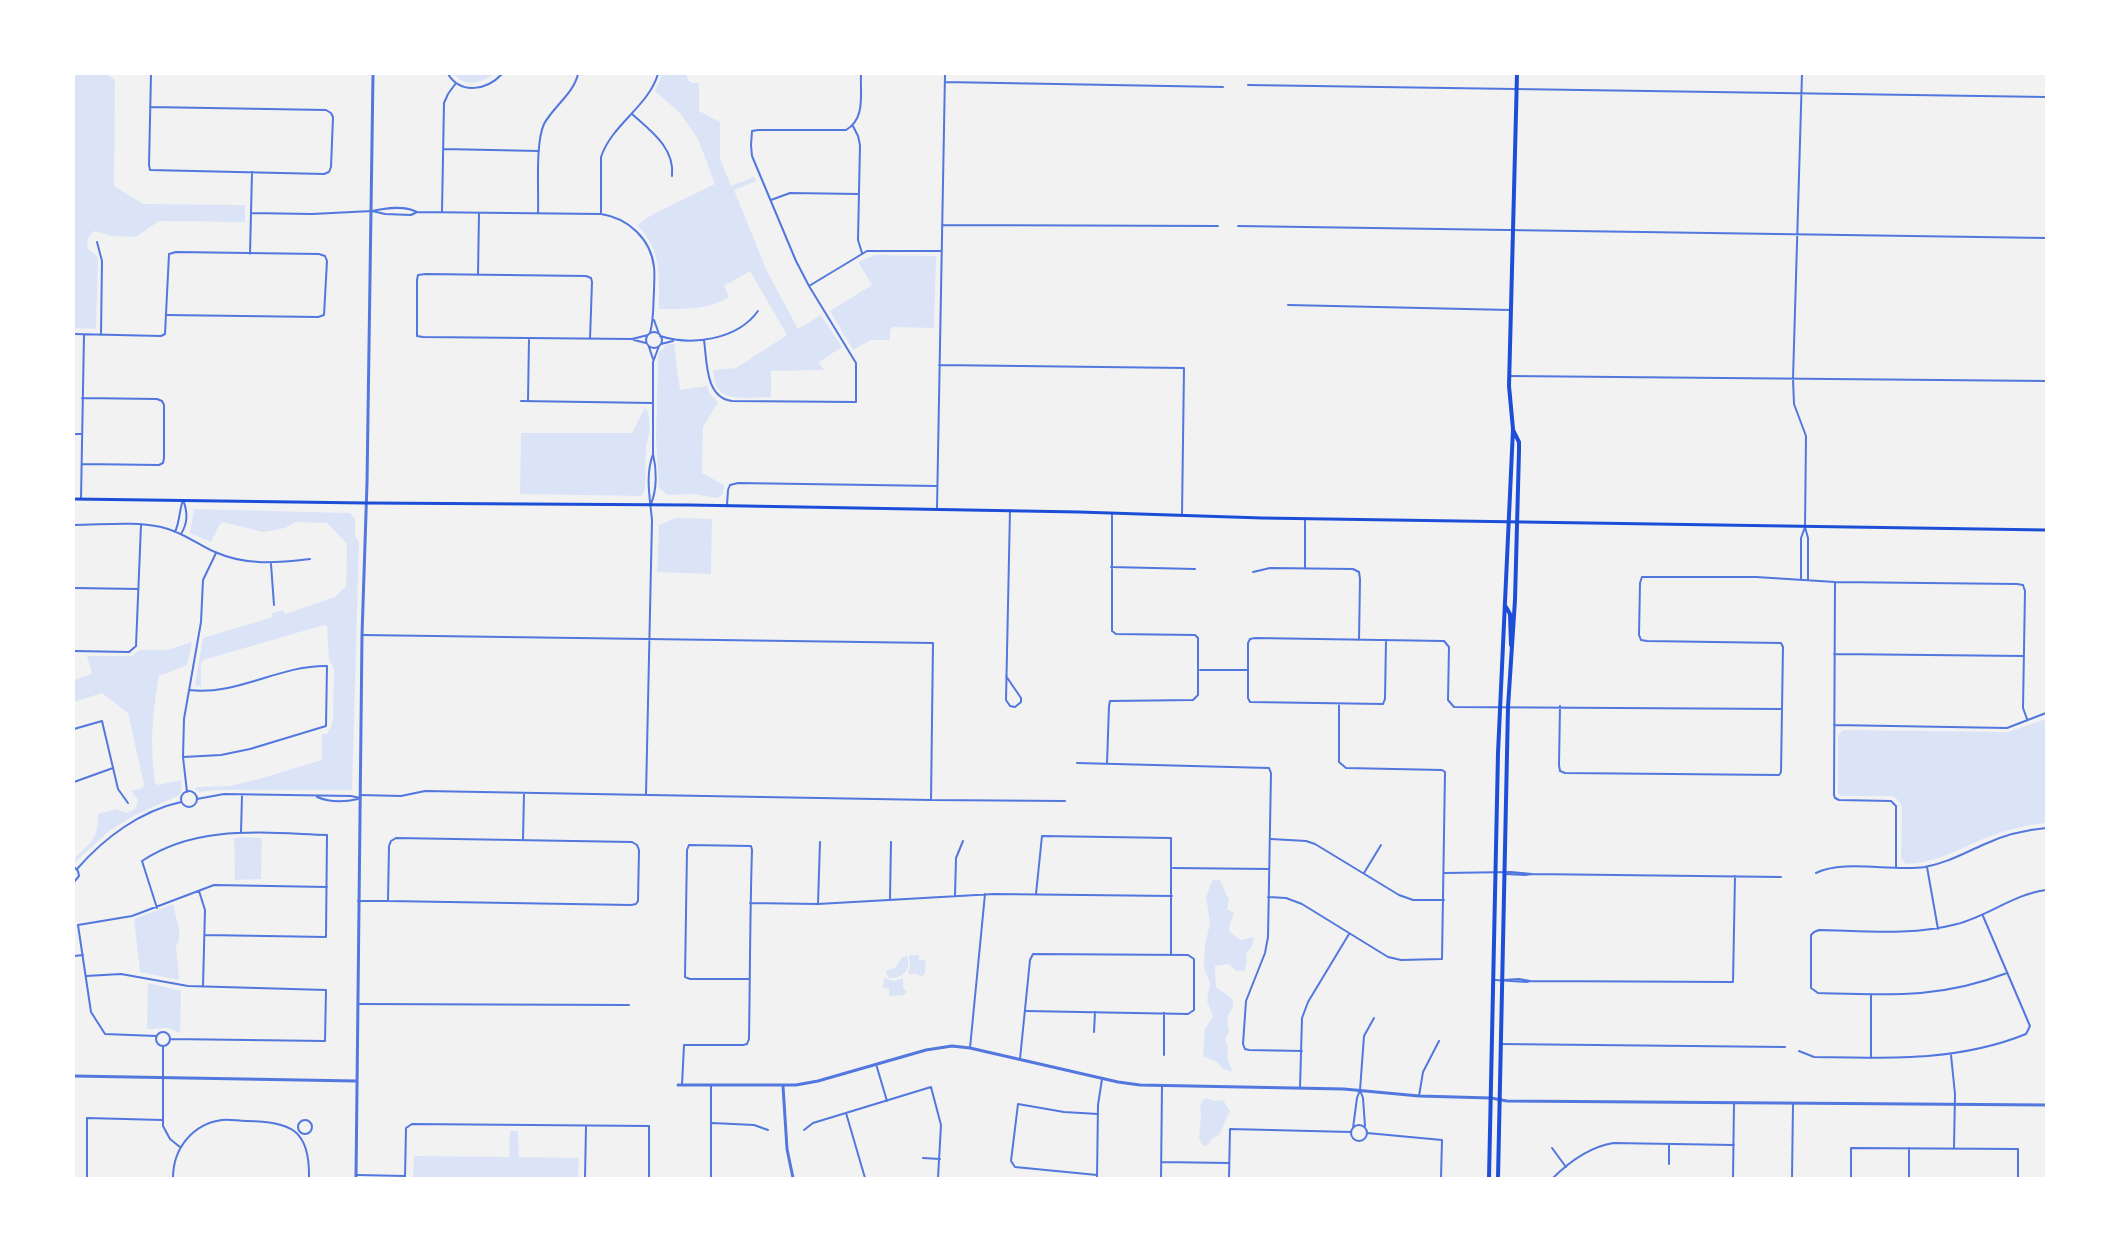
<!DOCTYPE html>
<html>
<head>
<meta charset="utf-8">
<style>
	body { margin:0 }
	#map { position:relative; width:2120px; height:1252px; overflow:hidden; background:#f2f2f2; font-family:"Nunito Sans",sans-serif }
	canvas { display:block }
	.frame { position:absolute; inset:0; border:75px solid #fff; pointer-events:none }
</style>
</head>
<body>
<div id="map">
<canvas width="2120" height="1252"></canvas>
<div class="frame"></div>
</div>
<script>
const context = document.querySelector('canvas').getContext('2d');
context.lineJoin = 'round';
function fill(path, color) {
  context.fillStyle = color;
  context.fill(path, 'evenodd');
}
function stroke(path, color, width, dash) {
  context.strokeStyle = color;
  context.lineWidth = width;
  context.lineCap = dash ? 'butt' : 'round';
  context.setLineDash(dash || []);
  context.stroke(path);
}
const green = new Path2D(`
	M74,74h32l9,6 -1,106 29,18 102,1v17l-86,-1 -23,16 -25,-1 -16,-5c-7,4 -9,11 -7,18l10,8 -2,72 -22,-1z
	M454,74h40c-13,9 -29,14 -40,0z
	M662,74h24l2,6 4,3h7v28l21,11v37l11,27 23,-9 2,4 -22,9 32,79 32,60 23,-14 21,32 -23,15 5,8 -53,1v26c-15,0 -44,5 -53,-8 -4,-5 -4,-13 -5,-19l23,-2 51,-33 -37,-64 -26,15 5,11c-22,13 -45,12 -70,12 0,-33 3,-59 -22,-84l16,-11 62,-30 -17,-45 -18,-26 -25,-22z
	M875,255l61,1 -2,72 -41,-1 -3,3v10h-19l-18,10 -23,-39 42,-26 -14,-23z
	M668,344h6l6,46 27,-4 3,8 8,8 -15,25 -1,46 22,12 -1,9 -5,4 -25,-4 -25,1 -9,-7 -3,-49 2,-83 1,-4z
	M645,407c7,9 5,29 1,39l-1,44 -4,6 -121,-2 1,-61h111z
	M194,509l156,4 5,6v17l4,6 -7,248h-136l-16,2 -6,-3 3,-2 33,-1 29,-7 63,-19v-26h5l4,-7 2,-8 1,-51 -5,-8 -2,-34 -3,-1 -121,35 -2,3v24l-6,-2 8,-47 70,-21 -1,-4 11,-3 2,4 50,-17 11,-11 1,-42 -20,-21 -31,-1 -11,6 -22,4 -40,-10 -3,2 -9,18 -21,-9z
	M676,518l36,1 -1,55 -54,-2 2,-47z
	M192,642l-5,23 -28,11c-7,41 -9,66 -4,107l3,2 23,-5 1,10 -2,5 -45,20 -26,16 -35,32v-4c16,-16 25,-20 24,-45l18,-5 11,4 8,-4 3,-9 -7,-9 11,-3 2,-3 -16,-72 -26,-20 -28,9v-22l18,-6 -5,-18h45l7,-6h28z
	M2046,719v104c-19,2 -37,6 -55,13 -32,12 -50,26 -85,28l-5,-5 1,-52 -4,-7 -6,-4h-50l-4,-2v-58l5,-6 165,2z
	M246,837l16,1 -1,41 -26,1 -1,-42z
	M1215,880h5l9,20 -2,9 7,4 -5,14 1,5 10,8 14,-3 -2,9 -6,8 1,8 -2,8 -9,1 -7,-7 -14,2 1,21 13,9 4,5v5l-6,13 2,13 -4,7 3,9 -1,9 6,15 -10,-3 -6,-7 -14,-6 2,-27 8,-13 -6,-15 3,-18 -6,-15 1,-23 5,-22 -4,-26 6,-16z
	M173,904l6,25v12l-3,4 3,35 -39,-8 -6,-53z
	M909,955h10v5h7l-1,13 -3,4 -5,-3h-9l2,-9z
	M907,956c5,15 -5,23 -19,22l-2,-7 10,-4 6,-10z
	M884,978l10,3 9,-3v9l4,5 -4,3 -14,1v-7l-6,-1z
	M148,983l33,8 -1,42 -12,-5 -21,1z
	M1206,1098l9,3 8,-1 7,11 -11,24 -7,4 -4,6 -5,1 -4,-8 2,-22 -1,-9 3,-7z
	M510,1131h8l1,26 60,1 -1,20h-165l1,-22 95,1z`);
const minor = new Path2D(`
	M448,74c13,21 39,16 54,0
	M1802,74l-9,305 1,25 12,32 -1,91 3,11v42
	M945,82l278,5
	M1248,85l798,12
	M150,107l176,3 5,3 2,4 -2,50 -2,5 -5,2 -174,-4 -1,-5 2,-91
	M632,114c19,17 43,34 40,62
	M853,126l5,10 2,9 -2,95 4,13
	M444,149l95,2
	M771,200l19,-7 69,1
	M372,211c14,-3 32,-6 45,1l184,2c27,4 50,25 53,53 1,8 0,16 0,24 -1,15 0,28 -4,42
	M442,212l2,-109 4,-9 8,-11
	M251,213l61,1 60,-3 13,3 26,1 6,-3
	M538,213c1,-23 -3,-69 6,-89 9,-17 30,-31 34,-50
	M601,214v-57c11,-33 47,-50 57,-83
	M942,225l276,1
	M1238,226l808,12
	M97,242l5,19 -1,74
	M250,254l2,-82
	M478,275l1,-62
	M809,286l58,-35h73
	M1288,305l222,5
	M654,320l5,14
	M646 340a8 8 0 1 1 16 0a8 8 0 1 1-16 0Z
	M74,334l87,2 4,-2 4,-80 7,-2 143,2 6,2 2,5 -3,54 -6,2 -151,-2
	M660,336c32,10 77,4 98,-25
	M590,339l2,-57 -1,-4 -5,-2 -160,-2 -8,1 -1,5v56l6,1 209,2 16,-4
	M634,340l12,3
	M704,340c3,21 1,58 28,61l124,1v-39l-47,-77 -13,-25 -44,-105 -1,-11 1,-14 6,-1h88c20,-12 14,-36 15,-56
	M661,344l12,-3
	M649,347l4,12
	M939,365l245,3 -2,147
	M1509,376l537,5
	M521,401l132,2
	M528,401l1,-63
	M74,434h8
	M82,464l77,1 4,-2 1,-5v-53l-2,-4 -5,-2 -75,-1
	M81,499l3,-164
	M651,504c6,-15 6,-34 2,-50v-92l6,-16
	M727,505l1,-15 2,-5 8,-2 199,3
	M937,509l8,-435
	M74,525c28,0 59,-4 87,2 20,4 36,17 54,25 31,14 62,11 95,7
	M175,532c5,-11 4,-21 8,-32
	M181,534c7,-11 7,-22 2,-34
	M271,564l3,41
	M1111,567l84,2
	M1305,568v-48
	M1253,572l17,-4 83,1 6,3 1,7 -1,61
	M1801,579v-41l4,-11
	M1835,582l-1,213 1,3 4,2 52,1 5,5v62
	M74,588l64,1
	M362,635l571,8 -2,157
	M1386,640l-1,59 -2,5 -133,-2 -2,-4v-55l2,-4 5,-1 189,3 5,6 -1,53 6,7 328,2
	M74,651l55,1 7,-6 5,-121
	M1834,654l189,2
	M1200,670h48
	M1006,676l15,22v4l-6,5 -5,-1 -4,-6 4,-190
	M1560,706l-1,59 1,6 5,2 214,2 2,-3 2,-125 -2,-4 -134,-2 -6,-1 -2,-5 1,-52 2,-6h114l79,5 182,2 6,1 2,6 -2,117 4,11
	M1834,725l173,3 39,-15
	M74,729l28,-8 16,68 10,14
	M183,757l38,-2 29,-6 76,-23 1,-60c-48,-1 -90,30 -138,24
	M1077,763l192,5 2,5 -3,164 -3,16 -19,48 -3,43 2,5 4,1 53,1
	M1107,764l2,-58 1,-5 83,-1 5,-5v-57l-3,-3 -79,-1 -4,-3v-118
	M74,782l39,-14
	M181 799a8 8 0 1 1 16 0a8 8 0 1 1-16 0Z
	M187,792l-4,-35 1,-38 17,-97 2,-42 13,-27
	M360,795l41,1 24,-5 506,9 134,1
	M646,795l6,-275c-2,-22 -7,-44 1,-66
	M317,797c12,5 28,5 41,2
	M197,799l27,-5 127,2 9,2
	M241,832l1,-36
	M1271,839l35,2 9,3 84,51 14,5h31
	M523,840l1,-47
	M74,867l4,4 1,5 -5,6
	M1927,867l11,62
	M1173,868l96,1
	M77,869c27,-31 63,-58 104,-67
	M1364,873l17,-28
	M1445,873l66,-1 21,2
	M1816,873c27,-14 77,-1 109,-6 22,-4 39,-14 60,-23 19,-9 40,-14 61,-16
	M1505,874l20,1 7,-1 249,3
	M199,891l6,19 -2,76
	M1036,894l6,-58 129,2v116
	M955,896l1,-38 7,-17
	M1268,897l18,1 16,6 86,53 13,3 41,-1 3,-187 -3,-2 -96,-2 -7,-6v-57
	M890,899l1,-57
	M358,901h30l243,4 5,-1 2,-3 1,-51 -2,-5 -5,-3 -236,-4 -5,3 -2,5 -1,55
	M750,903l68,1 176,-10 178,2
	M818,904l2,-62
	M157,908l-15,-47c55,-37 122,-28 185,-26l-1,102 -121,-2
	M74,956l9,-1
	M2007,973c-67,26 -119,22 -189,20l-7,-5v-53l3,-3 5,-2c46,1 93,6 138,-6 31,-8 57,-30 89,-34
	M86,976l35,-2 67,12 138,4 -1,51 -155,-2
	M1495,980l32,2 3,-1 203,1 2,-106
	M1503,980l16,-1 11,2
	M359,1004l270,1
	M156 1039a7 7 0 1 1 14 0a7 7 0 1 1-14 0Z
	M1094,1032l1,-20
	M156,1036l-51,-2 -14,-22 -13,-87 54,-9 82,-31 113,2
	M1500,1044l285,3
	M163,1046v80l7,13 10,8
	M970,1048l15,-154
	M1799,1051l15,6c72,1 143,5 212,-23l4,-8 -47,-110
	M1164,1055v-42
	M1951,1055l4,39 -1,54
	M1871,1058v-64
	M1020,1059l10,-99 3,-6 155,1 6,4v51l-6,4 -162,-3
	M876,1064l11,37
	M682,1085l2,-40h59l4,-1 2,-5c1,-63 1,-126 3,-189l-1,-4 -62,-1 -2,5 -2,127 5,2h60
	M1300,1088l2,-70 6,-16 41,-68
	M1360,1090l3,8 2,28
	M1419,1096l4,-24 16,-31
	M846,1113l19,65
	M298 1127a7 7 0 1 1 14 0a7 7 0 1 1-14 0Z
	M712,1123l42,2 14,5
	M1351 1133a8 8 0 1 1 16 0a8 8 0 1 1-16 0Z
	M1353,1128l4,-30 3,-8 4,-54 10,-18
	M804,1130l9,-7 118,-36 10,38 -3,53
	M1367,1133l75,7 -1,38
	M1552,1148l14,19
	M923,1158l17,1
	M1161,1162l68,1
	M1669,1164v-20
	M357,1175l48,1
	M1097,1175l-82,-8 -4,-6 7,-57 46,8 34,2
	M123,1178h-36v-60l75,2
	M173,1178c0,-29 19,-54 49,-58 8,-1 16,1 24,1 45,1 64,8 63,57
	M405,1178l1,-50 6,-4 237,2v52
	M585,1178l1,-51
	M711,1178v-93
	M1097,1178l1,-73 4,-26
	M1161,1178l1,-92
	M1229,1178l1,-49 121,3
	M1553,1178c16,-16 37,-31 60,-35l121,2
	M1733,1178l1,-74
	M1792,1178l1,-75
	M1851,1178v-30l167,1v29
	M1909,1178v-30`);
const tertiary = new Path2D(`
	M74,1076l282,5
	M678,1085h118l22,-4 108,-31 26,-4 18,2 148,34 22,3 204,4 75,7 72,2 16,3 539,4
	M783,1086l4,63 6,29
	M356,1178l6,-543 5,-152 6,-409`);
const secondary = new Path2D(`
	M74,499l292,4 324,2 389,7 183,6 784,12`);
const primary = new Path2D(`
	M1506,607l4,7 1,31
	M1489,1178l9,-425 15,-324 -4,-43 8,-312
	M1498,1178l10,-471 7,-107 4,-149v-9l-6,-12`);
fill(green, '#dbe4f7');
stroke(minor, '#5277de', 2);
stroke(tertiary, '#5277de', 3);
stroke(secondary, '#1d4ed8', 3);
stroke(primary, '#1d4ed8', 4);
</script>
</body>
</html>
